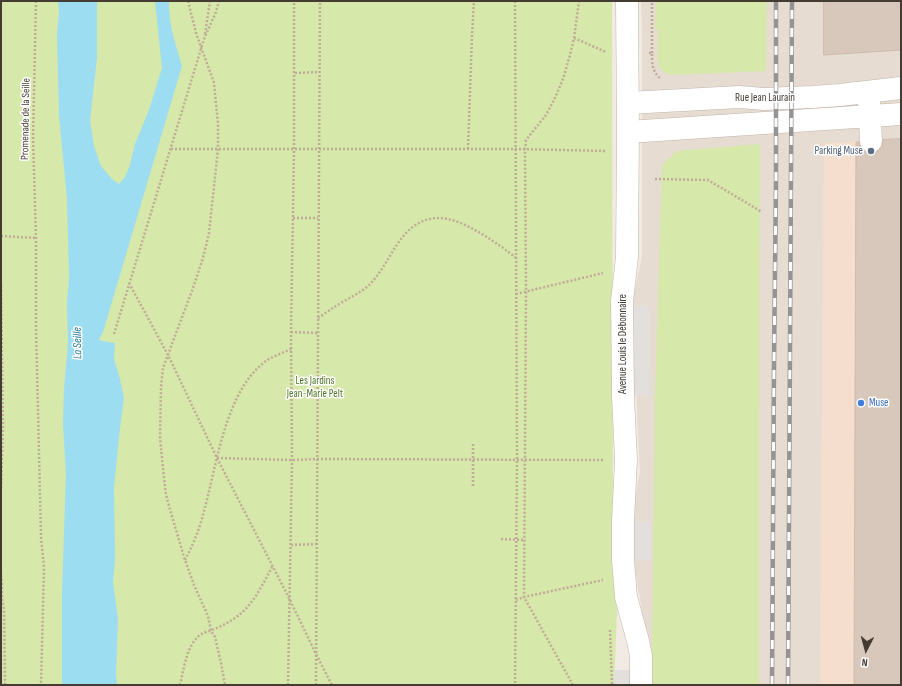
<!DOCTYPE html>
<html>
<head>
<meta charset="utf-8">
<style>
	body { margin:0 }
	#map { position:relative; width:902px; height:686px; overflow:hidden; background:#f2ebe3; font-family:"Sofia Sans Condensed",sans-serif }
	canvas { display:block }
	.frame { position:absolute; inset:0; border:2px solid #443b33; pointer-events:none }
	.north { position:absolute; left:846px; top:630px; width:40px; height:40px; -webkit-text-stroke:3px #fff; paint-order:stroke; rotate:186deg; font-size:11px; font-weight:700; line-height:16px; text-align:center; color:#443b33 }
	.north::after { content:''; display:block; margin:auto; width:14px; height:18px; background:#443b33; clip-path:polygon(50% 0,100% 100%,50% 72%,0 100%) }
</style>
</head>
<body>
<div id="map">
<canvas width="902" height="686"></canvas>
<div class="frame"></div>
<div class="north">N</div>
</div>
<script>
const context = document.querySelector('canvas').getContext('2d');
context.lineJoin = 'round';
function fill(path, color) {
  context.fillStyle = color;
  context.fill(path, 'evenodd');
}
function stroke(path, color, width, dash) {
  context.strokeStyle = color;
  context.lineWidth = width;
  context.lineCap = dash ? 'butt' : 'round';
  context.setLineDash(dash || []);
  context.stroke(path);
}
function drawText(font, color, halo, rows, align = 'center') {
  context.font = font + ' "Sofia Sans Condensed",sans-serif';
  context.lineWidth = 3;
  context.setLineDash([]);
  context.textBaseline = 'middle';
  context.strokeStyle = halo;
  context.fillStyle = color;
  for (const [text, x, y, turn = 0] of rows) {
    context.save();
    context.translate(x, y);
    context.rotate((+turn || 0) * Math.PI / 180);
    context.textAlign = isNaN(turn) ? turn : align;
    if (halo) context.strokeText(text, 0, 0);
    context.fillText(text, 0, 0);
    context.restore();
  }
}
const residential = new Path2D(`
	M641,1h260v684h-265l7,-68 -9,-54v-60l6,-30 -8,-170 10,-47v-227z`);
const commercial = new Path2D(`
	M901,139v546h-81l4,-542z`);
const green = new Path2D(`
	M1,1h611l1,562 4,49 -3,73h-613z
	M656,1h111l-1,70 -95,4c-4,-2 -9,-3 -11,-7 -4,-5 -2,-30 -2,-38l-3,-1z
	M760,144l-1,266v275h-106l-1,-39 3,-251 7,-230 15,-14z`);
const parking = new Path2D(`
	M633,305h16l1,90h-17z
	M634,521h17v39h-17z
	M614,670h17v15h-17z`);
const water = new Path2D(`
	M58,1h39v57l-7,63 4,25 7,20 10,12 8,6 6,-7 5,-12 5,-21 14,-34 13,-42 -7,-67h14c-1,22 7,44 13,65l-79,266 -4,8 9,2 7,1 -1,16 6,20 4,19 -4,30 -6,59 1,72 -2,23 5,37 -2,55 1,11h-55v-93l4,-118 -3,-49 1,-36 4,-46 -1,-39 2,-28 -2,-77 -8,-84 -2,-81 2,-21z`);
const building = new Path2D(`
	M824,1h77v49l-77,5z
	M901,139v546h-47l2,-543h3l1,5 5,5 7,1 5,-1 5,-5 1,-7z`);
const path = new Path2D(`
	M36,1l-3,136 3,101v89l5,210 3,30 -3,118
	M188,1l8,32 18,50 4,41v25l-9,84 -6,25 -10,30 -30,80 -2,19 -1,51 4,40 2,17 5,18 14,47 9,25 14,31 3,15 4,6 6,26 4,22
	M515,1l2,459 -2,225
	M205,34l5,-33
	M574,38l32,14
	M649,53h3c0,10 0,19 9,26
	M652,53v-52
	M295,73l24,-1
	M171,149h344l92,2
	M468,149l4,-114 2,-34
	M655,179l53,1 54,32
	M293,218h25
	M1,236l35,2
	M129,283l39,72 49,103 72,140 27,56 16,31
	M1,286l2,141 -2,62
	M516,294l87,-21
	M318,318c5,-3 10,-7 15,-10 11,-8 29,-15 38,-25 15,-16 22,-37 37,-52 8,-8 19,-13 30,-13 23,-1 61,26 78,40
	M291,332l27,1
	M114,334l90,-295 12,-27 3,-11
	M473,444v44
	M217,458l75,2 25,-1 288,1
	M501,539l24,1
	M291,545l26,-1
	M185,560c8,-15 15,-32 19,-49 13,-46 21,-120 62,-150 7,-5 17,-8 25,-12
	M1,575l1,9v14l2,11 1,76
	M516,600l8,-3 79,-17
	M610,630l2,55
	M180,685c4,-16 7,-47 26,-53 12,-4 23,-9 33,-17 15,-12 24,-31 33,-48
	M288,685l4,-225 -1,-128 3,-183v-148
	M316,685l4,-684
	M573,685l-49,-88 2,-305 -1,-143 1,-9 20,-25 8,-15 9,-21 7,-24 4,-17 5,-37`);
const minor = new Path2D(`
	M627,1l1,131 -1,125 -5,44 1,95 3,64 -3,61v39l3,37 12,44 3,15v29
	M869,101l2,40
	M628,103l111,-6 25,2 48,-2 28,-2 61,-7
	M628,132l273,-18`);
const rail = new Path2D(`
	M772,685l2,-322 2,-181v-181
	M788,685l4,-684`);
const markers = [
	[871,151,4,"#5c6f8a"],
	[861,403,4,"#3f7fe0"]
];
const streetNames = [
	["Rue Jean Laurain",765,98],
	["Promenade de la Seille",26,119,-89],
	["Avenue Louis le Débonnaire",623,344,-90]
];
const serviceNames = [
	["Parking Muse",863,151]
];
const parkNames = [
	["Les Jardins",315,381],
	["Jean-Marie Pelt",315,394]
];
const shopNames = [
	["Muse",869,403]
];
const waterNames = [
	["La Seille",78,343,-91]
];
fill(residential, '#e6dcd1');
fill(commercial, '#f5decd');
fill(green, '#d6e8aa');
fill(parking, '#e2dfdc');
fill(water, '#9dddf1');
fill(building, '#d7c8bb');
stroke(building, '#cfbbac', 1);
stroke(minor, '#c1b4a9', 23);
stroke(path, '#c0ab97', 2.5, [2, 2]);
stroke(minor, '#fff', 22);
stroke(rail, '#949494', 4.5);
stroke(rail, '#fff', 3, [9]);
for (const [x, y, r, color] of markers) {
  const dot = new Path2D();
  dot.arc(x, y, r, 0, 2 * Math.PI);
  context.fillStyle = color;
  context.fill(dot);
  stroke(dot, '#fff', 1.5);
}
drawText('11px', '#443b33', '#fff', streetNames);
drawText('11px', '#4e5e75', '#fff', serviceNames, 'right');
drawText('11px', '#517726', '#fff', parkNames);
drawText('11px', '#366cbe', '#fff', shopNames, 'left');
drawText('italic 12px', '#277c9a', '#fff', waterNames);
</script>
</body>
</html>
